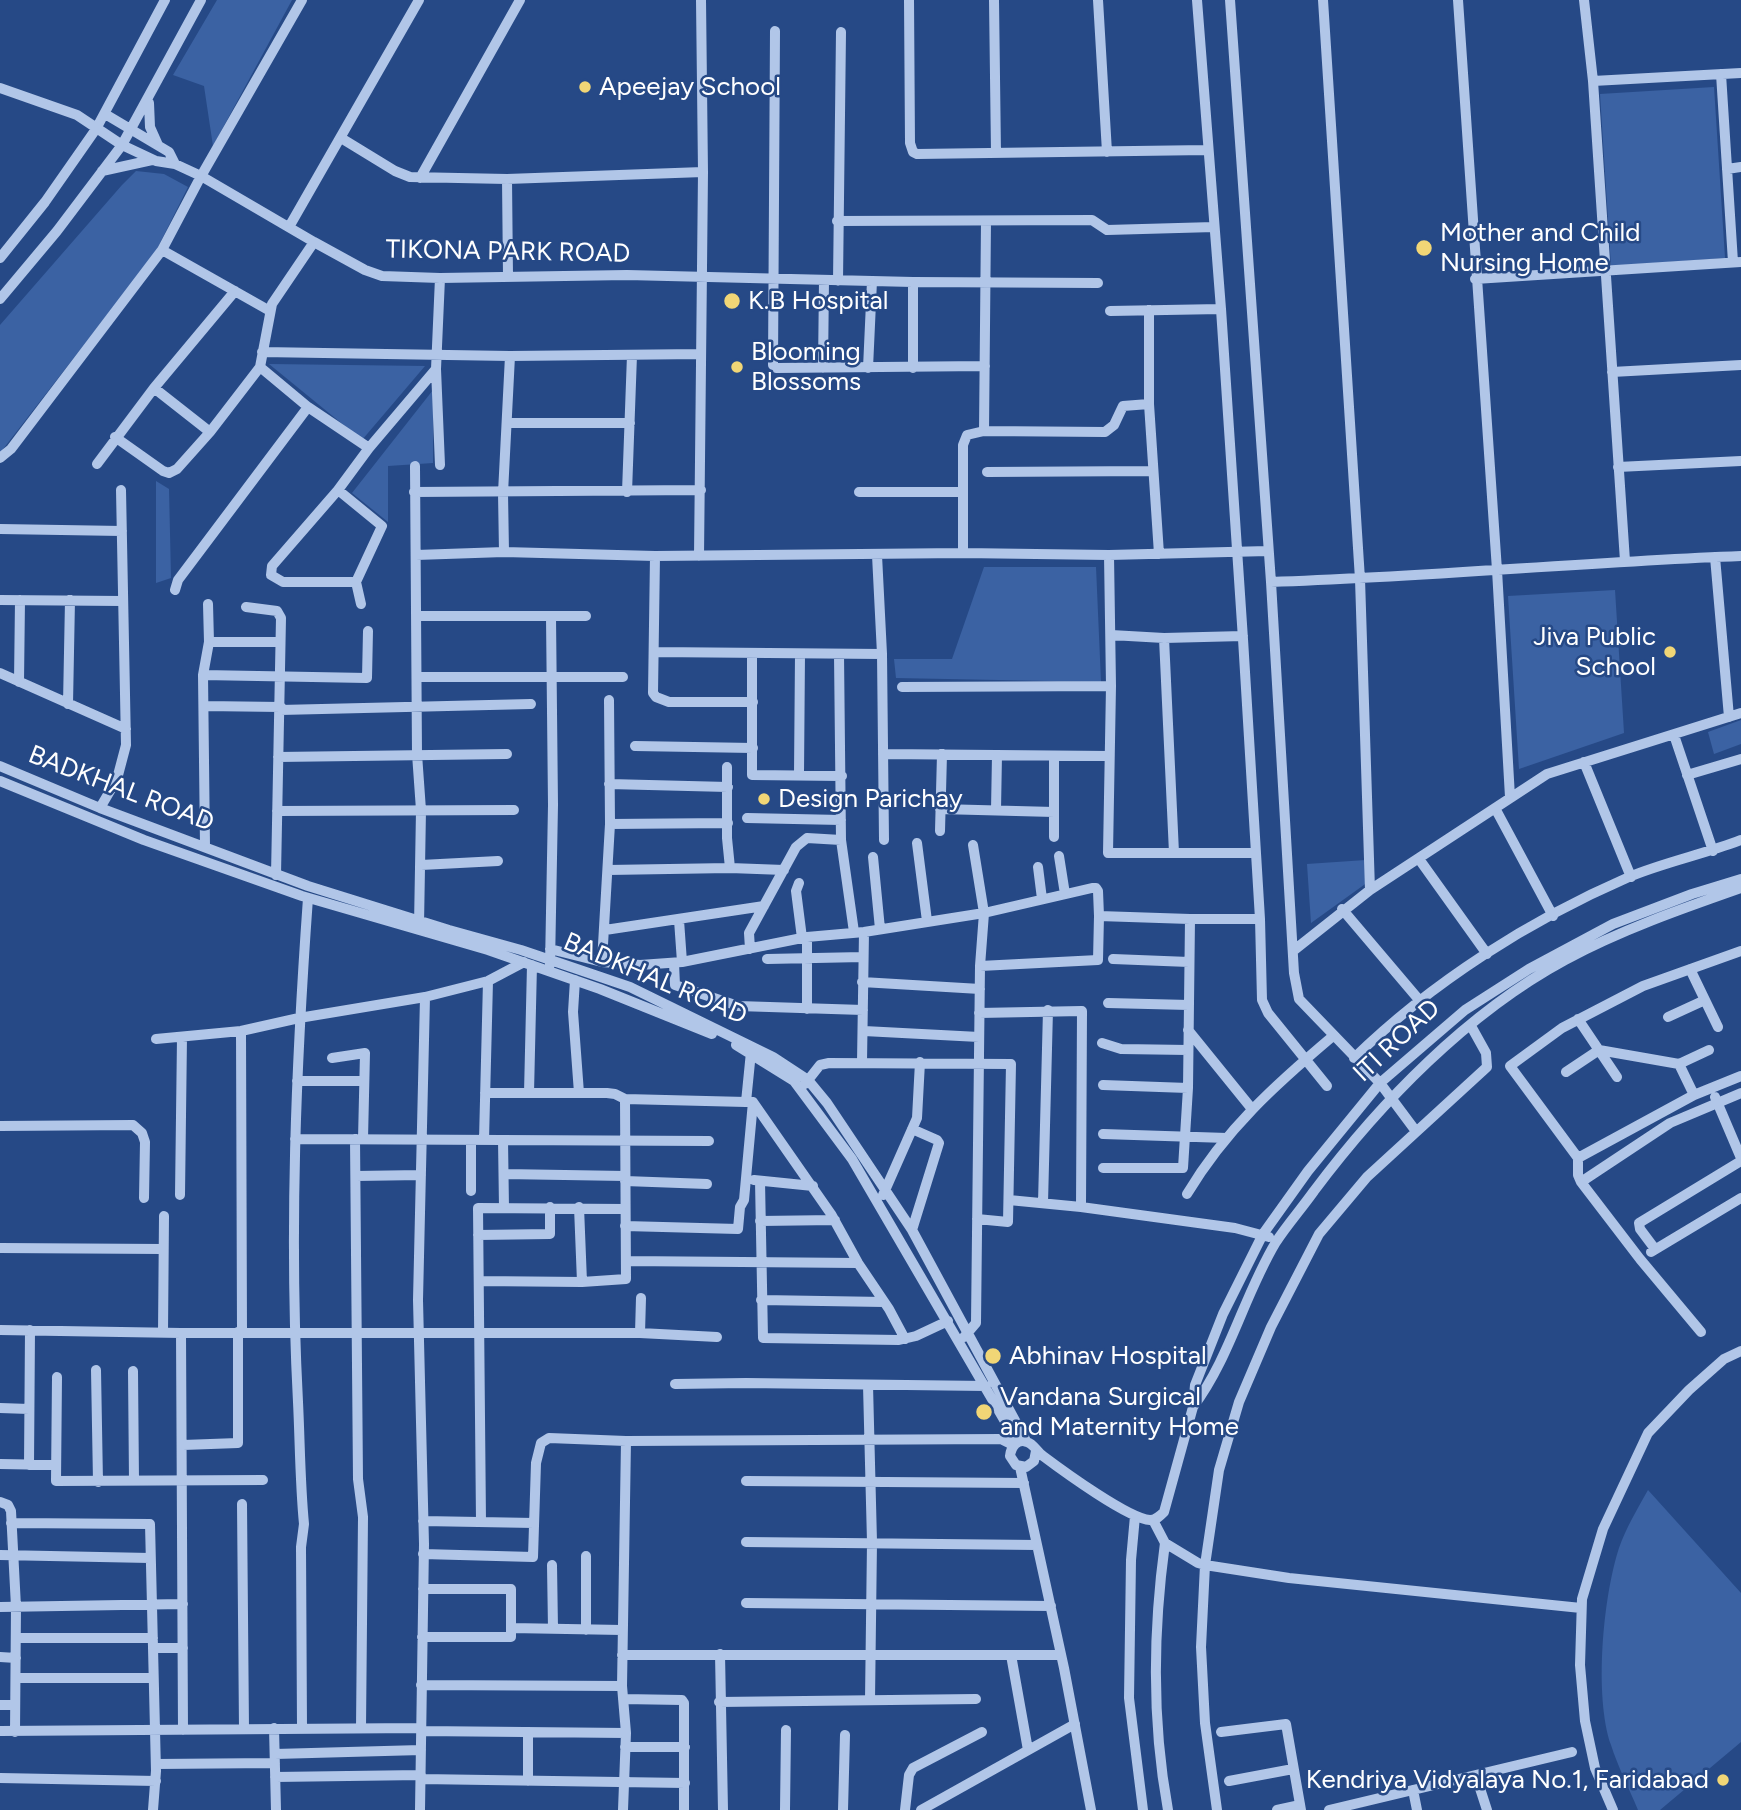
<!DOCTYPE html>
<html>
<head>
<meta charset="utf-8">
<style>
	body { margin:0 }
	canvas { display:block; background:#264986 }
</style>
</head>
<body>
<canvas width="1741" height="1810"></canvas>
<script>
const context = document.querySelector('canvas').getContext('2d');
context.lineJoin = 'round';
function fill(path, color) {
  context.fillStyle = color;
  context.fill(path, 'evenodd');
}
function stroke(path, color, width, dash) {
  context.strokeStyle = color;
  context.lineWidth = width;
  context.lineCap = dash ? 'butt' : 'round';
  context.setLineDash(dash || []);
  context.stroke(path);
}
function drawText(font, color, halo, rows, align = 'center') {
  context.font = font + ' Figtree,sans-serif';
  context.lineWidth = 5;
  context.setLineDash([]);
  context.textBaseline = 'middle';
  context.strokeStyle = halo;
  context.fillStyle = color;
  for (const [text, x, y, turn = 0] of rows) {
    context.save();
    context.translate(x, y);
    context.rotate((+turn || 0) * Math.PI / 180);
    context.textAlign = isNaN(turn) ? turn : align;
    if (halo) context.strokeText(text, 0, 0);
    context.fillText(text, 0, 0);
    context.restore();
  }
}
const green = new Path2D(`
	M217,0h75l-79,146 -9,-60 -31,-11z
	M1714,87l11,171 -114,8 -11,-172z
	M136,171l28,3 24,13 -33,66 -155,200v-128l122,-140z
	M269,364l156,2 -63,74z
	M433,390v73l-45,3v56l-36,-29z
	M156,481l13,8 2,89 -15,5z
	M984,567h112l5,115 -205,-4 -2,-19h58z
	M1615,590l9,143 -105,36 -11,-173z
	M1741,720v24l-27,10 -6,-22z
	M1366,860l2,22 -57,41 -4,-59z
	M1648,1490l93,103v149l-81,68h-22c-9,-22 -20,-43 -27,-65 -17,-49 -8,-148 8,-197 7,-20 19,-40 29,-58z`);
const minor = new Path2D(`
	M909,0l1,143 3,9 4,2 290,-4
	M994,0l2,153
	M1098,0l9,152
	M1197,0l24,309 22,330 17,280 2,81 6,13 59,73
	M1230,0l41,582 23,391 5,26 81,84 35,47
	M1323,0l37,579 10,311
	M1458,0l39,570 13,227
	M1584,0l9,81 32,480
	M775,31l-2,334 3,3 209,-2
	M1721,74l12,188
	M1593,81l148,-8
	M0,88l77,27 45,30 34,16 19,3 26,12 113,66 51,28 17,6 58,2 187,-3 286,7 185,1
	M149,103l1,24 8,18
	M105,114l64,38 6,12
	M341,138l54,33 15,6 97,2 196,-7
	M1727,169l14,-2
	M102,171l50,-11
	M420,178l100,-178
	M507,179l1,97
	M837,221l255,-1 15,10 107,-3
	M289,227l130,-227
	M162,250l108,61
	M0,258l45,-56 51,-73 69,-129
	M440,278l-4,91 4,96
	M1475,279l266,-17
	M838,281l3,-249
	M0,299l57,-68 65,-86 79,-145
	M1149,310v94l10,150
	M1110,311l111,-2
	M262,352l248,4 191,-2
	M260,367l48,40 61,41
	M823,368l1,-88
	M868,368l4,-87
	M913,368v-86
	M1612,372l129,-7
	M154,388l56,44
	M508,423h122
	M984,431l2,-210
	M115,437l48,34 6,2 8,-4 33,-37 50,-65 12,-63 42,-62
	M0,458l11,-9 151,-199 38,-72 102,-178
	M97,464l57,-76 81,-97
	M415,466l2,288 4,56 -2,115
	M1618,467l123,-6
	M987,472l165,-1
	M338,490l44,36 -26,56 5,22
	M414,492l287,-2
	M627,492l5,-137
	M859,492h104
	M0,529l122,2
	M504,552l-1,-59 7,-137
	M963,553v-108l4,-10 17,-4 121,1 9,-7 9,-19 26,-2
	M416,555l88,-3 151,4 308,-3 146,2 159,-4
	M877,555l5,99 2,186
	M1109,555l2,131 -3,167h148
	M655,556l-2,137 3,4 13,5h84
	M699,556l4,-384 -2,-172
	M1715,557l14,160
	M356,582h-73l-12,-7 1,-9 66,-76 31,-42 67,-79
	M1271,582c157,-5 313,-20 470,-26
	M175,590l3,-10 130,-173
	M0,600l122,1
	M246,607l31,4 4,7 -5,257
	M418,616h168
	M1111,635l53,3 79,-2
	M1164,638l10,215
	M209,642h71
	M654,652l228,2
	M752,653v122l90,1
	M839,654l2,186 13,92
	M0,673l126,56
	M203,675l164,3 1,-47
	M418,677h205
	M19,682l1,-82
	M902,687l209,-1
	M609,700l1,124
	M68,704l2,-104
	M204,706l77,1
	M280,710l251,-6
	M1674,735l39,116
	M635,746l118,2
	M883,754l226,2
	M278,757l229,-3
	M1054,757v80
	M1584,762l47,115
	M0,766l100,42 208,78 141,44 72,20 109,37 143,70 35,23 19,23 85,127 114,211
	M727,767v71l3,30
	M799,774l1,-120
	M1687,775l54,-16
	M0,781l144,59 158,56 186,54 112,39 112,45
	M609,784l119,3
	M100,808l17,-29 9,-34 -5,-255
	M1495,808l58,108
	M940,809l114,3
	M996,810l1,-55
	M277,811l237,-1
	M747,818l94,2
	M940,831l2,-77
	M917,843l10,78
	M205,846l-2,-171 6,-33 -1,-38
	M1059,856l6,38
	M873,857l7,72
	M1419,859l68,95
	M421,865l77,-4
	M1038,867l4,32
	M608,870l122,-2 54,2
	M799,883l-3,8 6,47
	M1342,909l78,92
	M679,920l3,42
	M605,930l159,-24
	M550,949l52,13 8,-138 118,-1
	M750,949l-1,-16 47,-86 11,-9 34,2
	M1293,951l77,-61 177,-116 194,-61
	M767,959l96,-2
	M1113,959l76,3
	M602,962l38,3 42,-3 125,-25 57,-5 120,-19 108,-25h4l2,3 1,25 91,3h70
	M674,963l1,22 63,21 125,4
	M550,965l3,-160 -2,-188
	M980,966l118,-6 1,-44
	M1690,969l28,58
	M575,980l-2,32 6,81
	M862,982l118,7
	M1108,1003l81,2
	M807,1009v-72
	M979,1013l103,-2 -1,196
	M1668,1017l37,-17
	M1578,1019l39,58
	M1188,1030l64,79
	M241,1031l1,301
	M864,1031l115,6
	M156,1039l85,-8 58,-13 126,-21 63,-16 36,-19
	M1102,1043l19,6 67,1
	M736,1045l58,36 58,78 165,283
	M332,1058l33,-5 -2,86
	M1354,1058c78,-76 176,-138 275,-181 36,-15 76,-23 112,-37
	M862,1062l2,-130
	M1679,1064l30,-14
	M1566,1072l33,-22 80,14 15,31
	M297,1081h67
	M805,1084l15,-19 9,-2 182,1 -3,158 -31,-3
	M1103,1085l85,3
	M485,1093h122l8,1 10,5 121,3
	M529,1093l3,-128
	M1715,1097l26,61
	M753,1102l78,112 27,49 31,46 16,30
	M0,1126l133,-1 9,8 3,9 -1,56
	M912,1129l25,11 2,3 -27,87
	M1103,1134l124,4
	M295,1139l414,2
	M355,1139l3,340 5,38 -2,211
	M471,1140v51
	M484,1140l4,-159
	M503,1140l1,68
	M1578,1158l-68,-92 52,-38 81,-42 98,-35
	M1103,1168h80l5,-80 2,-169
	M504,1174l121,2
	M356,1176l65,-1
	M754,1180l59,6
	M625,1181l82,3
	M760,1181l3,157 136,2 17,-4 32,-15
	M1581,1182l89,-59 71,-30
	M1187,1194c39,-65 88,-109 146,-158
	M180,1195l2,-158
	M883,1195l34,-77 3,-56
	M1009,1200l72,7 154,21 34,9
	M1043,1203l5,-193
	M579,1207l3,75
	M760,1221l75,-1
	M625,1226l113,3 2,-22 4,-7 9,-98h-7l5,-50
	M478,1235l72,-1v-27
	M0,1248l163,1
	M1655,1249l-15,-20 -1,-6 102,-62
	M1651,1252l90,-54
	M626,1261l232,2
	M479,1281l103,1 44,-3 -1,-180
	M761,1300l123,2
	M0,1330l181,3h459l77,4
	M163,1332l1,-116
	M1701,1332l-61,-73 -59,-77 -3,-7v-17l116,-63 47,-19
	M181,1333l2,397
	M640,1333l1,-35
	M964,1337l12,-14 4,-357 4,-53 -11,-68
	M96,1370l2,112
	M133,1371l1,110
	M57,1377l-1,104 207,-1
	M675,1384l71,-1 240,3
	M868,1385l4,157 -2,158
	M1193,1407c37,-49 51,-112 83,-165 11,-17 26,-34 38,-51 66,-88 153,-178 251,-231 56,-30 116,-51 176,-72
	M0,1408l29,1
	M183,1445l55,-2v-111
	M1036,1451l-2,10 -8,6 -10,-2 -6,-9c1,-9 7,-18 17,-14 7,2 10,10 16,14 20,15 86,63 107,64 6,0 10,-4 14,-8l29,-105 2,-22 28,-71 40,-80 45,-63 72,-88 85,-73 64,-41 84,-45 79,-30 49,-15
	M0,1464l55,1
	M29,1465l1,-135
	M1020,1467l44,201 27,142
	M746,1481l278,2
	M0,1502l8,3 3,6 5,96 -1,125
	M242,1504l2,225
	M1135,1516l-4,44 -2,138 14,112
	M1153,1520l12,23 33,20 7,2 84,13 292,30
	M423,1521l111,2
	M481,1522l-3,-314 147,1
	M11,1523l139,1 6,247 -3,39
	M746,1542l291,3
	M1165,1543c-12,88 -13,180 3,267
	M423,1554l110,3 3,-94 5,-20 8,-5 77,3 375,-2 12,6
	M0,1555l150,3
	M586,1556v74
	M552,1565l1,64
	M746,1603l305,3
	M0,1607l183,-3
	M511,1628l111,2
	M422,1637h89v-48h-88
	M16,1638h137
	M153,1648h30
	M720,1654l3,156
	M622,1655h439
	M1011,1655l17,95
	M0,1657l16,1
	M16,1678h137
	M421,1685l201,1
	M623,1699l59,1 2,3v107
	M719,1702l257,-3
	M0,1705h15
	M274,1728l2,82
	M302,1728l-1,-181 3,-23c-4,-41 -4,-82 -6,-122 -9,-169 -2,-337 10,-504
	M0,1731l421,-3
	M421,1731l205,2
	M528,1732v49
	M1221,1732l65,-8 15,86
	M625,1747h60
	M275,1754l146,-4
	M156,1764l119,-1
	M1476,1776l11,34
	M275,1777l146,-2
	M0,1778l156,3
	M421,1779l264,4
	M1229,1781l64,-12
	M1413,1790l4,20
	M420,1810l4,-266 -6,-244 7,-303
	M623,1810l3,-77 -4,-47 4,-245
	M785,1810l1,-80
	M843,1810l2,-75
	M905,1810l4,-35 4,-7 69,-36
	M921,1810l154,-86
	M1217,1810l-12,-87 -4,-76 4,-82 14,-95 20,-68 32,-75 48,-93 48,-57 120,-110 -1,-14 -15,-27
	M1277,1810l23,-5
	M1329,1810l243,-58
	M1613,1810l-18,-42 -10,-47 -5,-56 2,-66 21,-70 45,-96 41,-43 35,-31 17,-8`);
const markers = [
	[585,87,7,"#f1d676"],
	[1424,248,9,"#f1d676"],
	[732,301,9,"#f1d676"],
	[737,367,7,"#f1d676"],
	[1670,652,7,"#f1d676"],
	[764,799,7,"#f1d676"],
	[993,1356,9,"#f1d676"],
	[984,1412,9,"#f1d676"],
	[1723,1780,7,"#f1d676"]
];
const poiNames = [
	["Apeejay School",599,87],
	["Mother and Child",1440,233],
	["Nursing Home",1440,263],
	["K.B Hospital",748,301],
	["Blooming",751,352],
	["Blossoms",751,382],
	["Jiva Public",1656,637,"right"],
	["School",1656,667,"right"],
	["Design Parichay",778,799],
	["Abhinav Hospital",1009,1356],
	["Vandana Surgical",1000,1397],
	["and Maternity Home",1000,1427],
	["Kendriya Vidyalaya No.1, Faridabad",1709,1780,"right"]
];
const streetNames = [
	["TIKONA PARK ROAD",508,252,1],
	["BADKHAL ROAD",121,789,21],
	["BADKHAL ROAD",655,979,23],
	["ITI ROAD",1397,1041,-43]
];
fill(green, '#3b62a3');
stroke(minor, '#b1c6e8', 10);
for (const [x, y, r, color] of markers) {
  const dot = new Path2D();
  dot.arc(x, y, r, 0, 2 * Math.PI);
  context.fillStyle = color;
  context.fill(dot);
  stroke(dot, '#264986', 2.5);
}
drawText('26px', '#fff', '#264986', poiNames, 'left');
drawText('26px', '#fff', '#264986', streetNames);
</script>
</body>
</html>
